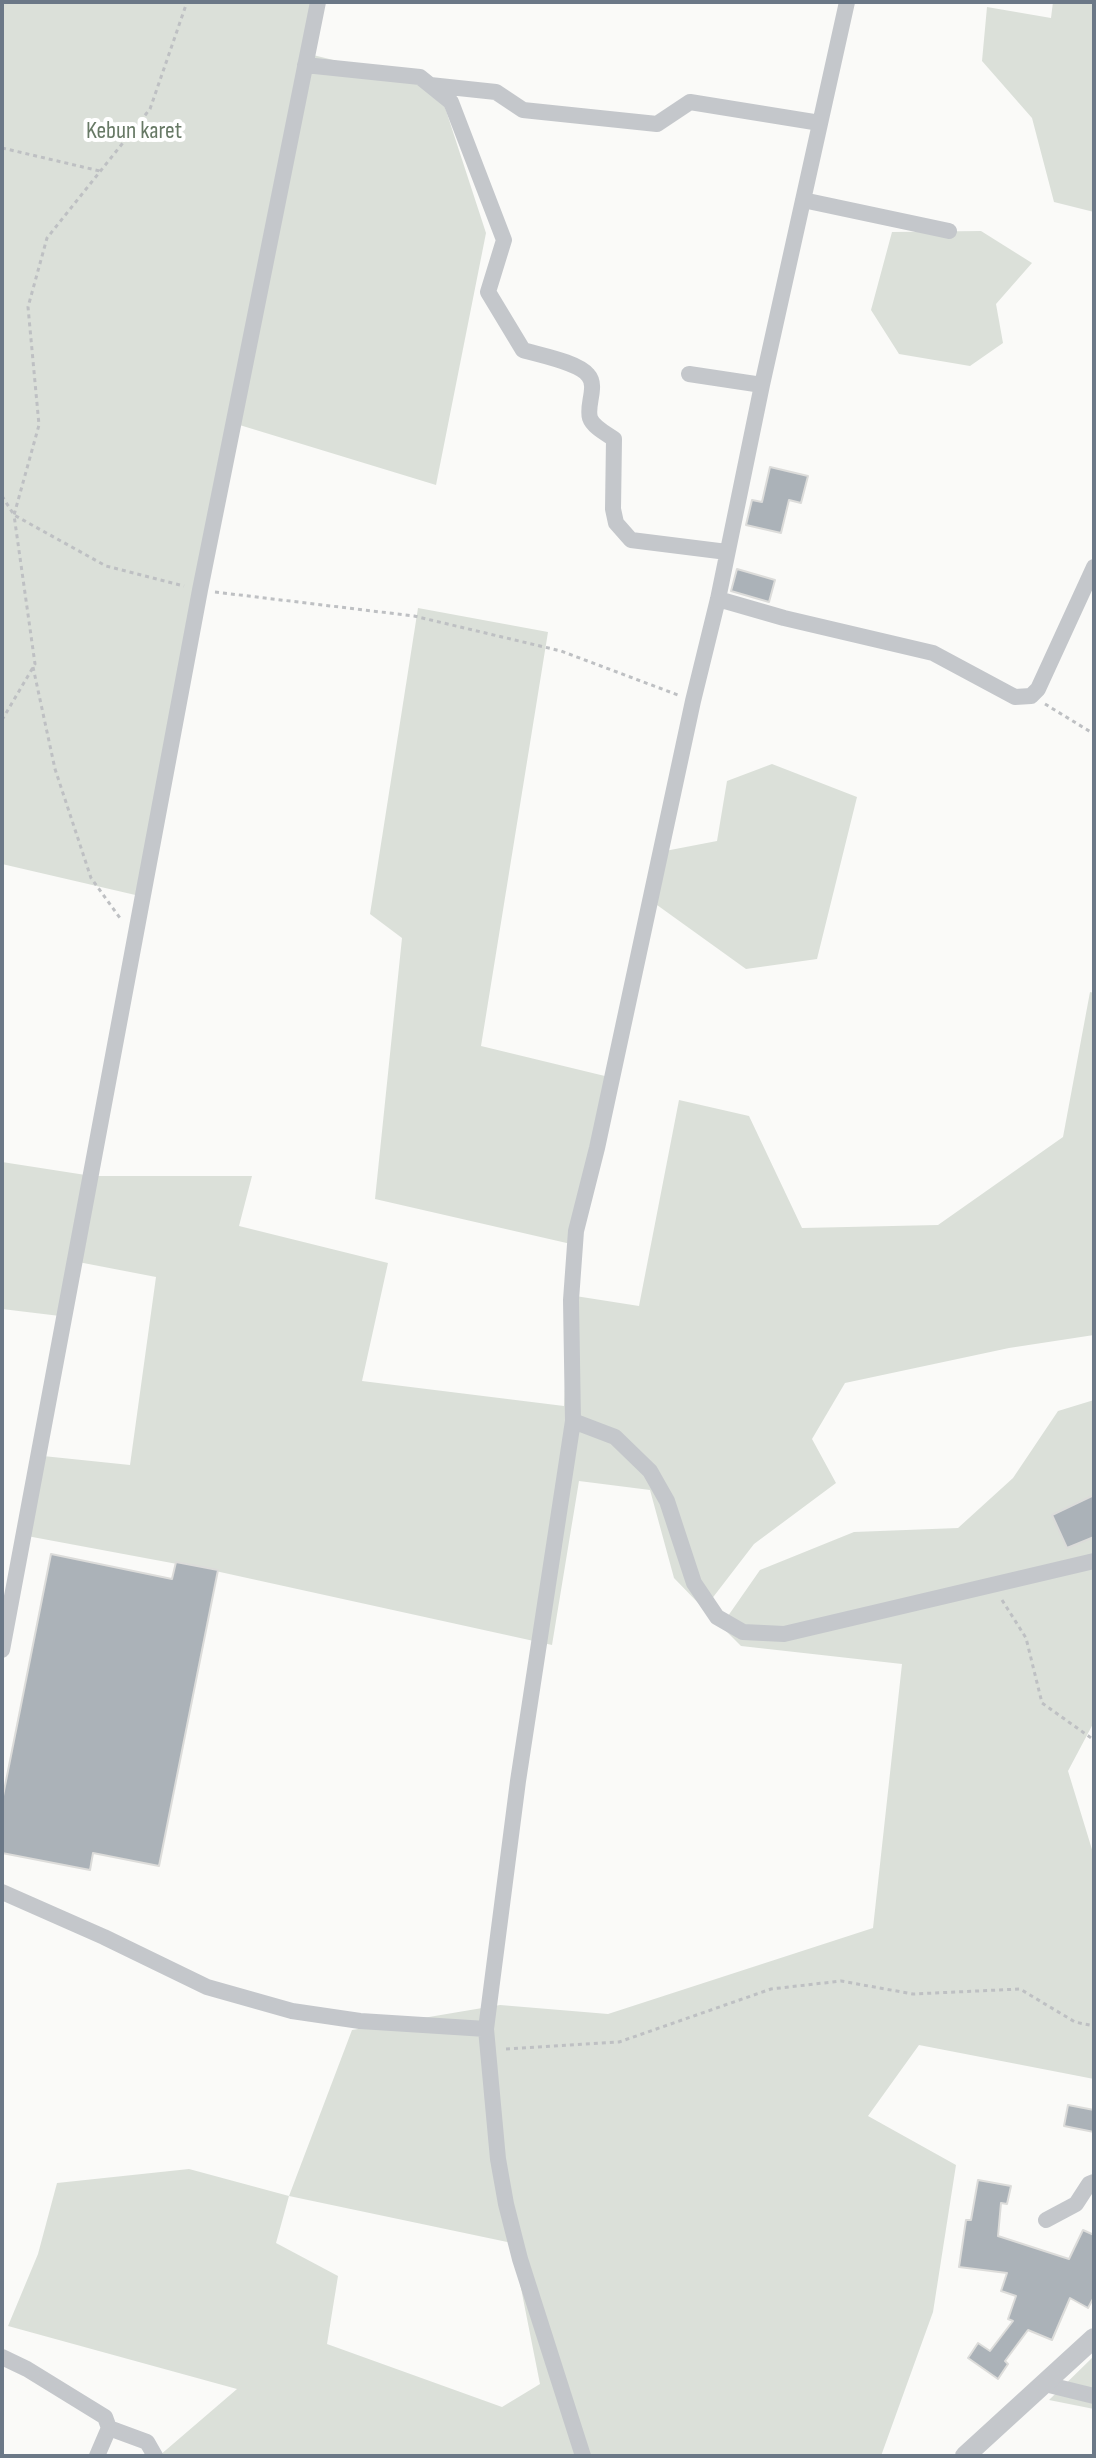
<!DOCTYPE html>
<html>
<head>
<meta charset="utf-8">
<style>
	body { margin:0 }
	#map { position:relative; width:1096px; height:2458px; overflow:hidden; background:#fafaf8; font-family:"Sofia Sans Condensed",sans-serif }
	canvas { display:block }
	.frame { position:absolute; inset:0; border:4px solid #6b7887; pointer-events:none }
</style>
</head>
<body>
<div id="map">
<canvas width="1096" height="2458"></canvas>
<div class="frame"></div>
</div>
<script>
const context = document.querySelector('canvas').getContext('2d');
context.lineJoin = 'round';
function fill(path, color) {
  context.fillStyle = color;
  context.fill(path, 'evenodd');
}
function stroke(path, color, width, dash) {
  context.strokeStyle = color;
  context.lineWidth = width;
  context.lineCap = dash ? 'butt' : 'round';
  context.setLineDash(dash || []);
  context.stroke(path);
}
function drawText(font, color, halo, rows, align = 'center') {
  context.font = font + ' "Sofia Sans Condensed",sans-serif';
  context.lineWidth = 8;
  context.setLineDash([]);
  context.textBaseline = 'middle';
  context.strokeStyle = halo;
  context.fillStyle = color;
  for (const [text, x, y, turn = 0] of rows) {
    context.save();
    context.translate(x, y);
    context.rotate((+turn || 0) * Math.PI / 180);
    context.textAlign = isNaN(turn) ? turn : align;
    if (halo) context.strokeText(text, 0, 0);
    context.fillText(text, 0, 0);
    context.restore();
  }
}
const green = new Path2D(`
	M2,2h312l-9,51 133,33 48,147 -50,252 -203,-62 -89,474 -142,-33z
	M1053,2h41v210l-40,-10 -22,-84 -50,-57 5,-54 64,11z
	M981,231l51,32 -36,41 7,39 -33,23 -71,-12 -28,-44 21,-78z
	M418,608l130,24 -67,414 128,31 -38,167 -196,-45 27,-261 -32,-24z
	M772,764l85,33 -40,162 -71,10 -89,-64 8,-54 52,-10 10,-60z
	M1090,992l4,1v342l-85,13 -164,35 -33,56 24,44 -82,61 -50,65 -30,-31 -24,-88 -71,-9 -27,164 -332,-73 -193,-36 16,-80 87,9 26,-188 -83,-16 -13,55 -58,-7v-147l90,14h160l-13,50 149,37 -26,118 202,25 5,-111 70,11 40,-206 70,16 53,112 136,-3 125,-88z
	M1094,1400v322l-26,49 26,85v223l-175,-34 -51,71 88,49 -23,147 -52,144h-722l78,-67 -229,-63 30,-72 19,-71 132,-14 100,27 63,-166 148,-25 108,9 265,-86 29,-264 -161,-18 -20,-20 39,-56 94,-38 104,-4 55,-50 45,-67zM289,2196l223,47 28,141 -38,23 -175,-63 11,-68 -62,-33z
	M1094,2356v53l-45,-9z`);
const building = new Path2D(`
	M770,467l38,9 -7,27 -12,-3 -8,33 -35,-8 6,-25 10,2z
	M737,569l38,11 -6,22 -38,-11z
	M1094,1495v42l-27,11 -15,-33z
	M51,1554l121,25 4,-17 42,8 -59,296 -66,-13 -3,17 -88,-17v-52z
	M1068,2105l26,5v22l-30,-6z
	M978,2180l33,6 -4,18 -6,-1 -3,33 71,23 14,-29 11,5v62l-6,11 -18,-10 -18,42 -24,-10 -23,31 3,3 -10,15 -30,-21 10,-15 12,8 23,-30 -5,-2 8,-23 -15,-5 6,-18 -48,-6 7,-47h5z`);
const path = new Path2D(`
	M2,148l98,23
	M2,496l12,19 92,51 78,20
	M215,592l199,24 147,35 117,44
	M33,667l22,102 36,109 29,40
	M1045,704l49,30
	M2,720l33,-56 -21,-149 25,-90 -11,-118 19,-69 103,-129 37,-107
	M1002,1600l24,38 16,65 52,37
	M506,2049l113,-7 152,-53 70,-8 72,13 107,-5 55,33 19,4`);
const minor = new Path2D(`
	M305,65l115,12 31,25 53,138 -16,52 35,58c16,5 55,12 65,25 10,11 -2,30 2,43 3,9 17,16 24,21l-1,70 3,14 15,17 96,12
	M430,85l66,7 27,18 134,14 33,-22 130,21
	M803,200l146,31
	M689,374l73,11
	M718,599l66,19 149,35 82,44 16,-1 7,-7 56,-122
	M573,1421l42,16 35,34 17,30 27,82 23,34 26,15 41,2 310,-73
	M2,1650l198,-1060 118,-588
	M2,1892l102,45 103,50 85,24 68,10 126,8
	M1046,2220l30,-16 13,-20 5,-2
	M2,2357l25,12 78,48 4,11 -12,28
	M1045,2384l49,12
	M109,2428l38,14 8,14
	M583,2456l-63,-197 -14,-55 -8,-45 -12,-130 32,-248 55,-360 -2,-121 5,-69 21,-83 96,-447 25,-102 44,-214 85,-383`);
const tertiary = new Path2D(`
	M965,2456l129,-118`);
const parkNames = [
	["Kebun karet",134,132]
];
fill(green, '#dbe0d9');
fill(building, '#abb2b8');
stroke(building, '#dcdcda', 2);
stroke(path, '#bec0c3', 3, [4, 4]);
stroke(minor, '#c4c7cb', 16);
stroke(tertiary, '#c4c7cb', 20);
drawText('24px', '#677965', '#fff', parkNames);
</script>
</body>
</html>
